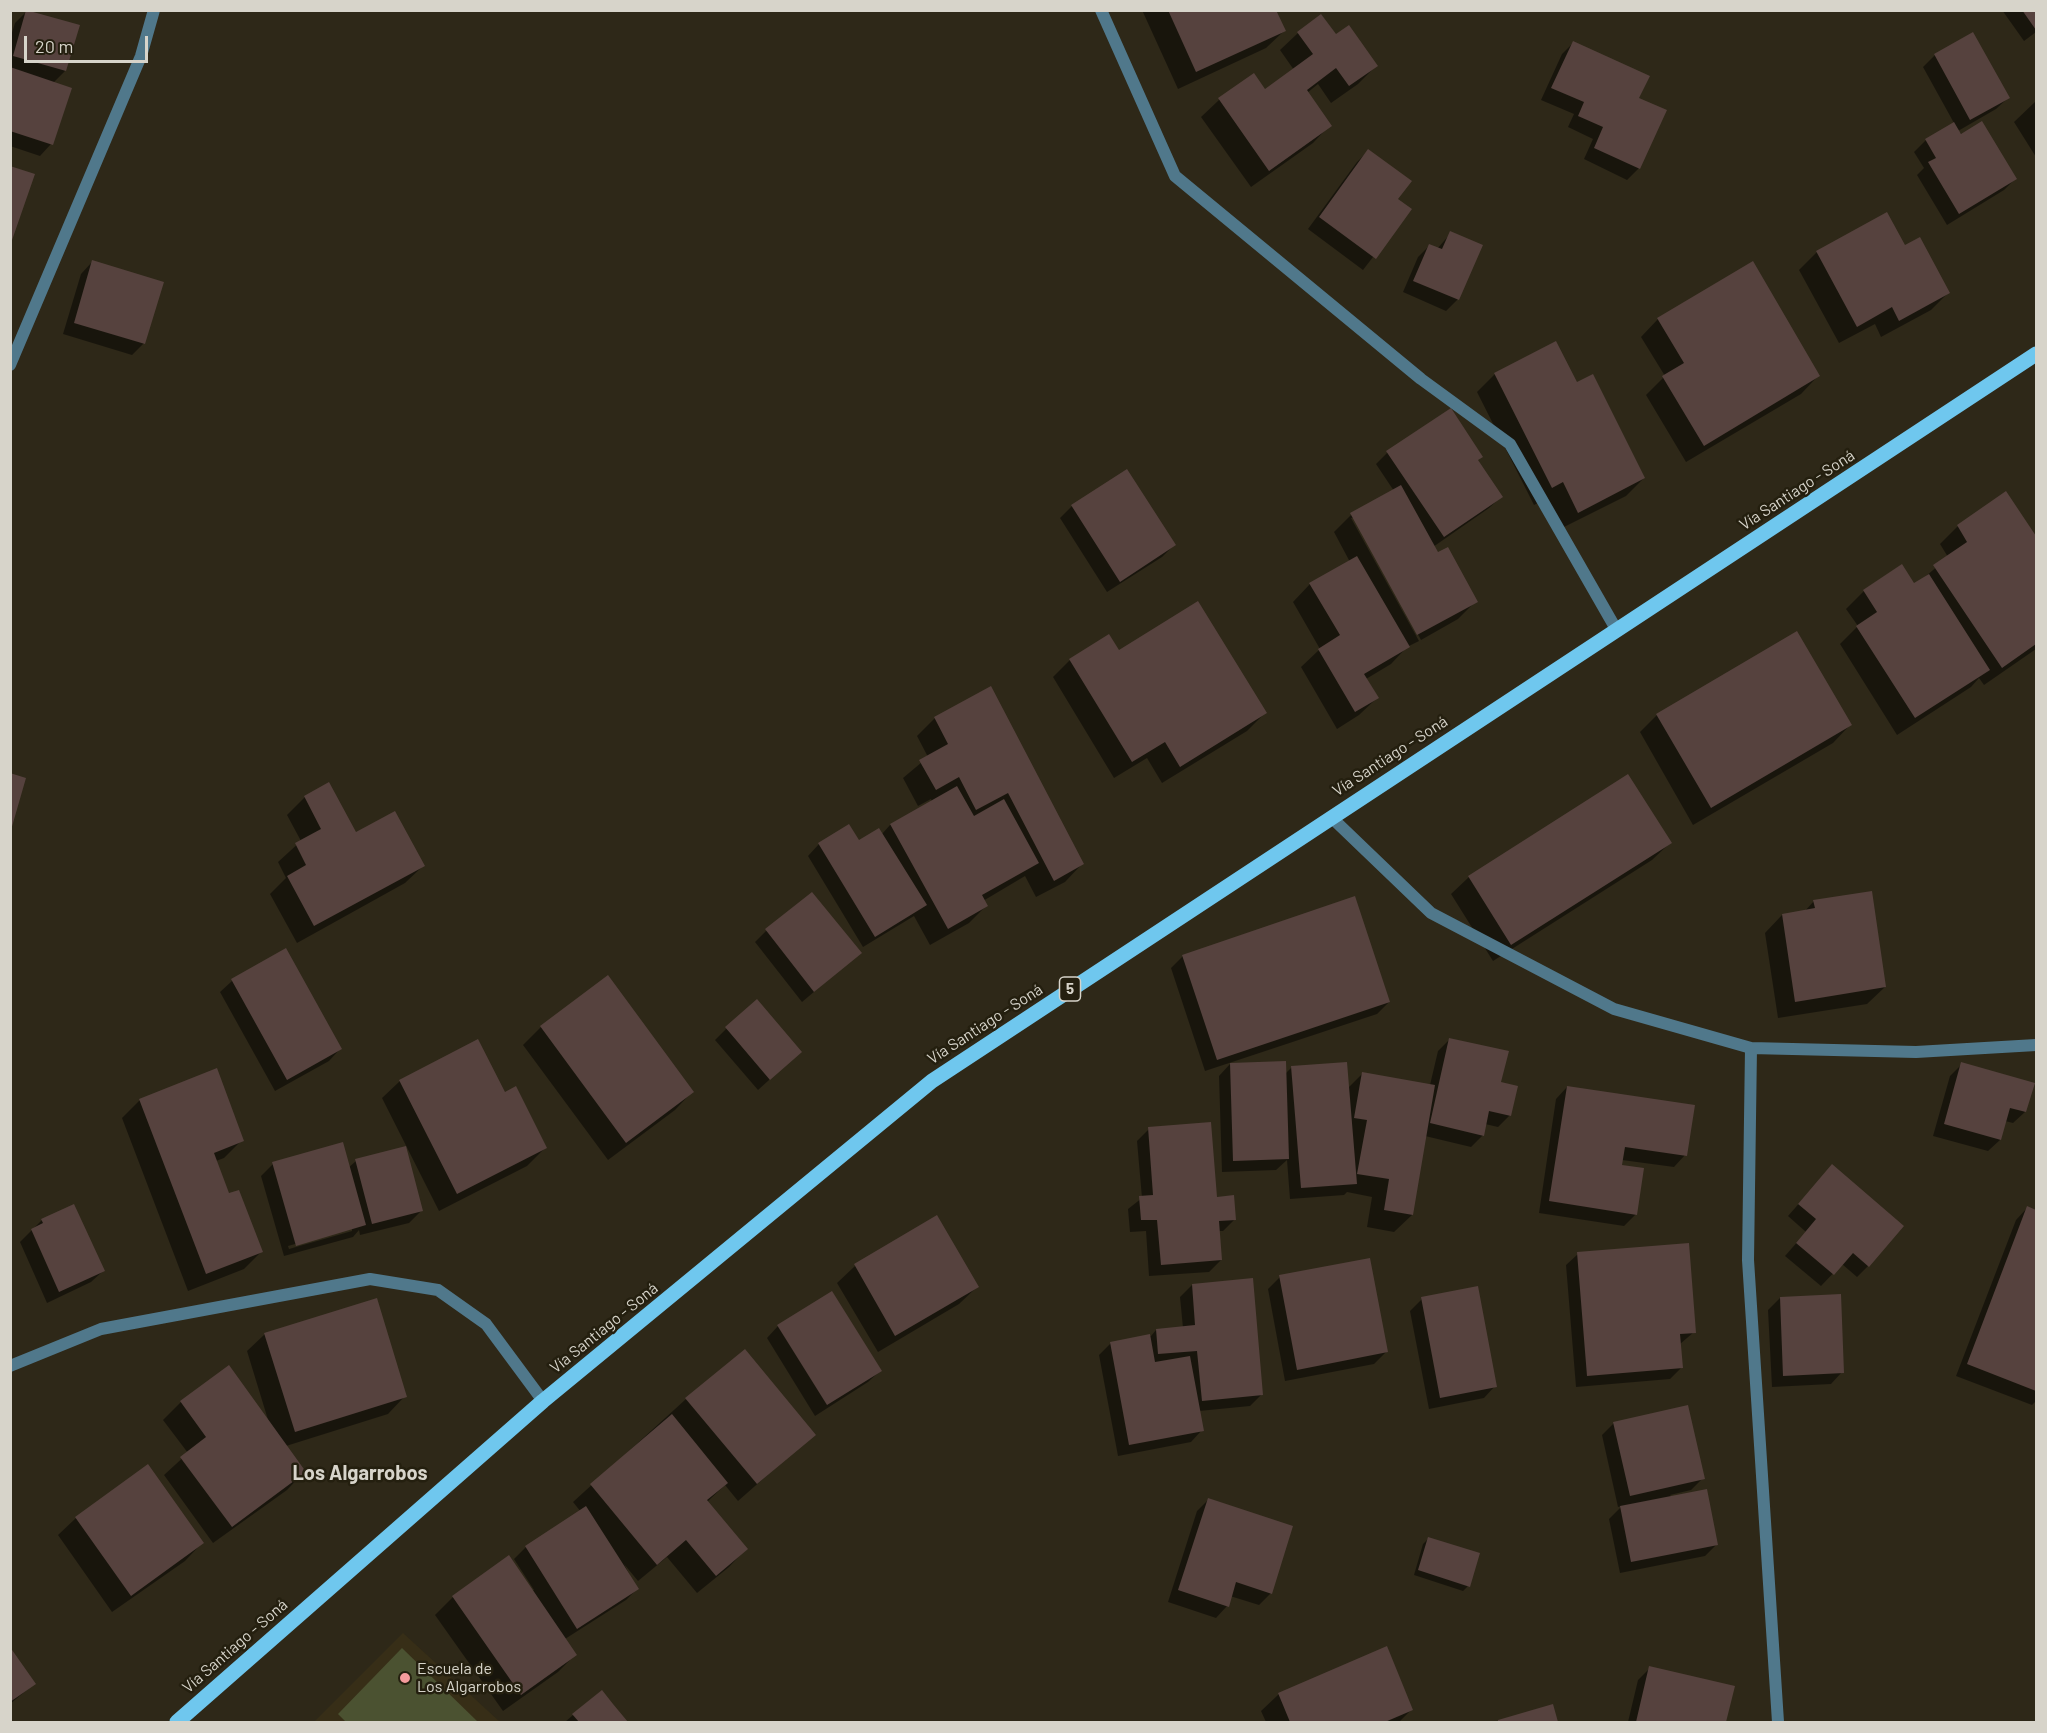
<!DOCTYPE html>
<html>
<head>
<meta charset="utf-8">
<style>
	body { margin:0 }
	#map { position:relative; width:2047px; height:1733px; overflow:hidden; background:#2e2818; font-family:Barlow,sans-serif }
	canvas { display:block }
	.frame { position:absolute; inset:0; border:12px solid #d7d4ca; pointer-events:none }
	.scale { position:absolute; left:24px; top:36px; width:124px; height:27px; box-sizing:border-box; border:3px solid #d7d4ca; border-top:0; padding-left:8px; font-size:18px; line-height:21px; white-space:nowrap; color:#d7d4ca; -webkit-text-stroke:4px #241f0f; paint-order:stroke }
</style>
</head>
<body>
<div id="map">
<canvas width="2047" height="1733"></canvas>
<div class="frame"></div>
<div class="scale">20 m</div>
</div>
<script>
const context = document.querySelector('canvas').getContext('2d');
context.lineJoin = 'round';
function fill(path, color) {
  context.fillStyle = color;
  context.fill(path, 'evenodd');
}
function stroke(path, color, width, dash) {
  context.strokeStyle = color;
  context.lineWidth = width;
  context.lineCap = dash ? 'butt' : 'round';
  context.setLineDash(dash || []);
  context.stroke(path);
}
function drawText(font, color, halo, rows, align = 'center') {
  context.font = font + ' Barlow,sans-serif';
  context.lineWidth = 5;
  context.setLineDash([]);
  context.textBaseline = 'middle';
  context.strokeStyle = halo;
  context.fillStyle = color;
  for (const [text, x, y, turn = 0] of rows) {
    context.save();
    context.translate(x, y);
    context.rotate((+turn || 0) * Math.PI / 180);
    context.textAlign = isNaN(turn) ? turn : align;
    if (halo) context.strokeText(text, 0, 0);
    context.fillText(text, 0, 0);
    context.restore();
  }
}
const built = new Path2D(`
	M403,1633l97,89h-186z`);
const green = new Path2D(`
	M402,1648l76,74h-132l-8,-8z`);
const shadow = new Path2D(`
	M1142,10h133l9,21 -18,17 -88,41z
	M2002,10h34v22l-12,9z
	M27,11l38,60 -12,12 -2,61 -11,12 -30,-10v-107l5,-16z
	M1298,33l37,3 41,30 -18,18 -27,19 -13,-19 -11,9 23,32 -17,18 -62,44 -50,-70 18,-17 34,-25 12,16 29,-21 -14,-20z
	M1573,43l64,56 2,69 -12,12 -43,-21 9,-20 -25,-12 6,-13 -33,-14 21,-46z
	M1935,55l73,43 -12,11 -38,22 57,48 -11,11 -57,35 -30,-50 7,-7 -10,-16 12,-12 28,-17 -31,-56z
	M2036,101v56l-22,-35z
	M1368,151l28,48 14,10 -47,61 -55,-41 49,-67z
	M1451,233l7,66 -12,12 -43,-19 15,-35 11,-11 8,3z
	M1904,248l44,45 -17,17 -50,27 -6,-13 -36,19 -40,-73 18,-18z
	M92,262l52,81 -12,12 -69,-21 18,-60z
	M1658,319l160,57 -17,18 -115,68 -40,-67 19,-19 -24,-39z
	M1555,343l22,41 67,94 -18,18 -66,33 -15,-30 -11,6 -57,-113 18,-18z
	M1387,453l90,8 24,36 -12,11 -56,39 43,54 -18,18 -37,21 -66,-122h-4l68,123 -12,6 -16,17 -25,15 11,19 -18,17 -22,14 -36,-62 19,-18 -27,-47 17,-18 40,-22 -16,-30 17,-17 43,-24 -18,-27z
	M2005,493l31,46v110l-52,36 -5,-7 -8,9 -74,48 -57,-91 18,-18 -12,-17 18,-18 53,-7 31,-27 -8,-13 17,-17z
	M1072,506l102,39 -12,12 -55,35 -47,-74z
	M1118,652l147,61 -18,18 -85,52 -15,-25 -33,20 -61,-101 17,-17z
	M1657,715l193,10 -17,18 -140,82 -53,-93z
	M935,718l147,146 -17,18 -29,15 -11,-21 -42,25 3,5 -17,17 -39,22 -16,-29 -51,31 -55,-91 11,-12 39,-2 24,-8 8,-9 42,-23 -1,-3 -13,7 -15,-28 25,-21 -11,-21z
	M305,797l51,37 67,32 -18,17 -108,60 -27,-49 16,-16 -8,-16 23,-21 -14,-26z
	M1670,843l-18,17 -159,101 -42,-67 18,-17z
	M1814,901l71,86 -18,17 -89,14 -13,-85 17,-18 22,-3z
	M766,931l94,22 -58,49 -47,-60z
	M285,950l55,99 -11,12 -54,30 -55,-99 12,-11z
	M1183,956l206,46 -12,12 -172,57 -34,-103z
	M541,1027l151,65 -17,18 -67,50 -85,-115z
	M726,1029l74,23 -42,38 -43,-50z
	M1450,1039l49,44 11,32 -12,12 -13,-3 -2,11 -12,12 -46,-11 -13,79 -18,17 -27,-5 5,-30 -25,-5 -3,3 -54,4 -3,-39 -11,10 -54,2 -3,-96 11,-12 55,10 7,-7 56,21 14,-14 68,11 8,-34z
	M1962,1064l63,48 -12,11 -8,-2 -5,19 -12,11 -55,-15 17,-60z
	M400,1081l104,13 41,54 -18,18 -88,45 -57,-113z
	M1567,1087l118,68 -11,12 -52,-7 -1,6 15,48 -12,12 -85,-13 17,-114z
	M140,1100l102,40 -18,18 -8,3 12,34 33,57 -17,17 -56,22 -66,-173z
	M1149,1129l86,90 -12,12h-4l2,29 -12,12 -60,4 -3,-45 -16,1 -2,-23 14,-11 -5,-57z
	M356,1161l65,50 -12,12 -49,12 -1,-5 -6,7 -69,19 -23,-80 12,-12 75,4zM352,1228v3l-63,18 -1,-3z
	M1832,1166l36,100 -11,11 -15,-13 -21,22 -36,-30 21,-24 -18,-16z
	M2027,1208l9,4v189l-4,4 -76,-29 60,-156z
	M42,1220l61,51 -12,11 -44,21 -27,-61z
	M1578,1254l116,78 -14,12 1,24 -11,11 -94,8 -10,-122z
	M855,1266l122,21 -18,17 -81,48 -41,-69z
	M1280,1277l106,75 -12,12 -89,17 -17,-92z
	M1192,1285l70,109 -12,12 -51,5 3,19 -11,12 -73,14 -19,-101 12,-12 40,-7 5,-6 27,-2 -3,-31z
	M1780,1298l62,74 -11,12 -59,3 -4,-77z
	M1422,1299l73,87 -11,12 -55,11 -19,-98z
	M778,1326l102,45 -12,11 -53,34 -48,-78z
	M265,1334l140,62 -17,18 -102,32 18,26 -17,18 -74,53 -49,-68 24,-22 -25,-33 18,-18 48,-34 40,55 -22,-72z
	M686,1399l127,36 -75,66 -13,-16 -18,17 39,47 -17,18 -32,26 -30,-36 -29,24 -14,-17 13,25 -11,11 -61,39 11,15 -18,18 -55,39 -68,-96 18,-18 55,-39 24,33 2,-1 -20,-31 12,-12 55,-35 -8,-10z
	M1614,1423l89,55 -12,12 -21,5 46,50 -11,11 -85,17 -11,-54 13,-13 -4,1 -16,-72z
	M1208,1500l63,93 -12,12 -29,-9 -3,10 -11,12 -48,-16 29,-91z
	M76,1518l126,25 -17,18 -73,51 -54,-77z
	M1428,1539l40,47 -5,5 -49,-16 9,-31z
	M10,1649l24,35 -24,20z
	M1650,1668l83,19 -8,35h-97l10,-42z
	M602,1692l24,30h-61l8,-7z
	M1279,1694l132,16 -12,12h-133l-5,-11z
	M1552,1706l5,16h-59h1z`);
const building = new Path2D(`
	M26,10l54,15 -14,46 -53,-15z
	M1168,10h108l10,21 -90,41z
	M2022,10h14v20z
	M1321,14l15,20 13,-9 29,41 -29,20 -13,-18 -29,22 25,36 -63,45 -51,-73 36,-25 11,16 48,-35 -16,-22z
	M1973,32l37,66 -40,22 -36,-66z
	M1573,41l77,35 -11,22 28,12 -27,59 -46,-21 9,-21 -25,-11 6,-14 -33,-14z
	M10,67l62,21 -19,57 -43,-14z
	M1982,121l35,58 -58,35 -31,-52 8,-4 -11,-19 29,-17 7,12z
	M1368,149l44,32 -14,18 14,10 -36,50 -57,-42z
	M10,166l25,8 -24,69h-1z
	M1887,212l18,33 15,-8 30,56 -51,28 -7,-14 -35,20 -41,-76z
	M1450,231l33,14 -24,55 -46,-19 16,-37 13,5z
	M92,260l72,22 -19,62 -71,-21z
	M1753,261l67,115 -116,70 -42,-70 22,-13 -27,-45z
	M1556,341l21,41 16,-8 52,104 -67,35 -15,-31 -11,6 -58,-115z
	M1451,408l32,49 -5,3 25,37 -59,40 -58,-86z
	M1127,469l49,76 -56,37 -49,-77z
	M1401,485l37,67 10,-5 30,55 -61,33 -67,-122z
	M2006,491l30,45v108l-34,24 -69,-103 34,-23 -10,-17z
	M1357,556l53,91 -46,27 15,24 -24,14 -37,-63 22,-14 -31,-52z
	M1902,564l12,19 15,-9 61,96 -75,48 -59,-92 21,-14 -14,-22z
	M1198,601l69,112 -87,54 -15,-25 -33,20 -63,-103 40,-25 10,16z
	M1797,631l55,94 -141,83 -55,-94z
	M991,686l93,178 -30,17 -46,-88 -32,17 -17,-33 -23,13 -17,-30 29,-16 -14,-27z
	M10,773l16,5 -15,52h-1z
	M1628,774l44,69 -161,102 -43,-69z
	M329,782l27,50 39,-21 30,55 -111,60 -27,-50 19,-11 -11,-22 26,-14 -17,-33z
	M957,786l17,30 30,-17 35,64 -57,32 6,11 -40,23 -58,-105z
	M849,824l10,16 20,-12 48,77 -52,32 -57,-94z
	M1872,891l14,96 -91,15 -13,-88 33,-6 -2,-8z
	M812,892l50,61 -48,39 -49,-63z
	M1355,896l35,106 -173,58 -35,-105z
	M286,948l56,101 -55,31 -56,-101z
	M608,975l86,117 -68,51 -86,-117z
	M757,999l45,53 -32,28 -45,-53z
	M1449,1038l60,13 -8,31 17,4 -7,30 -22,-5 -5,25 -54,-13z
	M478,1039l27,53 11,-6 31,62 -90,46 -58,-114z
	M1286,1061l3,98 -56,2 -3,-98z
	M1347,1062l10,122 -56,4 -10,-122z
	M1961,1062l74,21 -9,29 -16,-4 -9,32 -57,-16z
	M217,1068l27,73 -30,12 15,40 10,-3 24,62 -57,22 -67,-175z
	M1362,1072l73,13 -22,130 -29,-5 5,-31 -32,-5 10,-54 -13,-2z
	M1567,1086l128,19 -8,51 -62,-9 -3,18 22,3 -7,47 -88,-14z
	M1211,1122l6,75 17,-2 2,25 -17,1 3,39 -61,5 -4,-45h-16l-2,-24 14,-1 -5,-68z
	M343,1142l23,83 -70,21 -24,-84z
	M406,1146l17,65 -51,13 -17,-65z
	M1832,1164l72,62 -35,41 -16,-14 -19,22 -38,-32 20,-24 -18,-15z
	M74,1204l31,67 -46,21 -28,-63 12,-6 -2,-4z
	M2027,1206l9,4v181l-69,-27z
	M937,1215l42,72 -84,49 -41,-72z
	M1689,1243l7,90 -16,1 3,34 -96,8 -10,-124z
	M1370,1258l18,94 -91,18 -18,-95z
	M1253,1278l10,117 -61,6 -5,-50 -39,3 -2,-25 39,-4 -3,-41z
	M1478,1286l19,101 -57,11 -19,-101z
	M832,1291l50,80 -55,34 -50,-80z
	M1841,1294l3,79 -61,3 -3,-79z
	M377,1298l30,99 -112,35 -31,-99z
	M1150,1334l5,28 35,-6 14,75 -75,14 -19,-103z
	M745,1349l71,86 -59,49 -72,-86z
	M229,1365l77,107 -74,55 -52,-70 26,-20 -26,-36z
	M1688,1405l17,74 -75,17 -17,-74z
	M672,1414l56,69 -21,17 41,49 -32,27 -30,-36 -29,25 -67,-81z
	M148,1464l56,79 -73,53 -56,-79z
	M1707,1489l11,56 -87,17 -11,-56z
	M1208,1498l85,28 -21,68 -36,-12 -7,25 -51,-17z
	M586,1506l53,83 -62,40 -52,-83z
	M1428,1537l52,16 -10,34 -52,-17z
	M509,1555l68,100 -56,40 -69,-99z
	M1387,1646l26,64 -28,12h-95l-12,-29z
	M10,1647l26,37 -26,18z
	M1649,1666l86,20 -9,36h-90z
	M602,1690l11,14 15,18h-49l-7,-8z
	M1553,1704l5,18h-60v-2z`);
const minor = new Path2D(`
	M1101,10l74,166 246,203 89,65 106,185
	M10,365l131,-309 13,-46
	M1331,817l100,96 183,96 137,39 165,4 120,-7
	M1751,1048l-3,212 30,462
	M10,1366l91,-37 269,-50 68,11 48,34 57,77`);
const primary = new Path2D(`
	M177,1722l366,-321 389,-320 1104,-727`);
const markers = [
	[405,1678,6,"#f59b9c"]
];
const shields = [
	[1070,989,21]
];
const shieldNames = [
	["5",1070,989]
];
const streetNames = [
	["Vía Santiago - Soná",1797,490,-33],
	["Vía Santiago - Soná",1390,756,-33],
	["Vía Santiago - Soná",985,1024,-33],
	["Vía Santiago - Soná",604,1328,-39],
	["Vía Santiago - Soná",235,1646,-41]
];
const poiNames = [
	["Escuela de",417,1669],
	["Los Algarrobos",417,1687]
];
const quarterNames = [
	["Los Algarrobos",360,1473]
];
fill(built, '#372e17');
fill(green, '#4b5231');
fill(shadow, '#0007');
fill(building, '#56423e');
stroke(minor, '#50788b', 12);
stroke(primary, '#6fc7ee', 15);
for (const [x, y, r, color] of markers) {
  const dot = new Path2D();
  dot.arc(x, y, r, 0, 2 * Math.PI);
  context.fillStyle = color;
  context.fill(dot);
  stroke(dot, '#241f0f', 2);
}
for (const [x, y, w] of shields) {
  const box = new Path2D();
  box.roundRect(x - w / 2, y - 12, w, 24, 4.5);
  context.fillStyle = '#241f0f';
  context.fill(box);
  stroke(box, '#d7d4ca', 1.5);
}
drawText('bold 15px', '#d7d4ca', null, shieldNames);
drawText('16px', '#d7d4ca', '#241f0f', streetNames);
drawText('16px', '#d7d4ca', '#241f0f', poiNames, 'left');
drawText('bold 20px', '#d7d4ca', '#241f0f', quarterNames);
</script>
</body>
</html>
